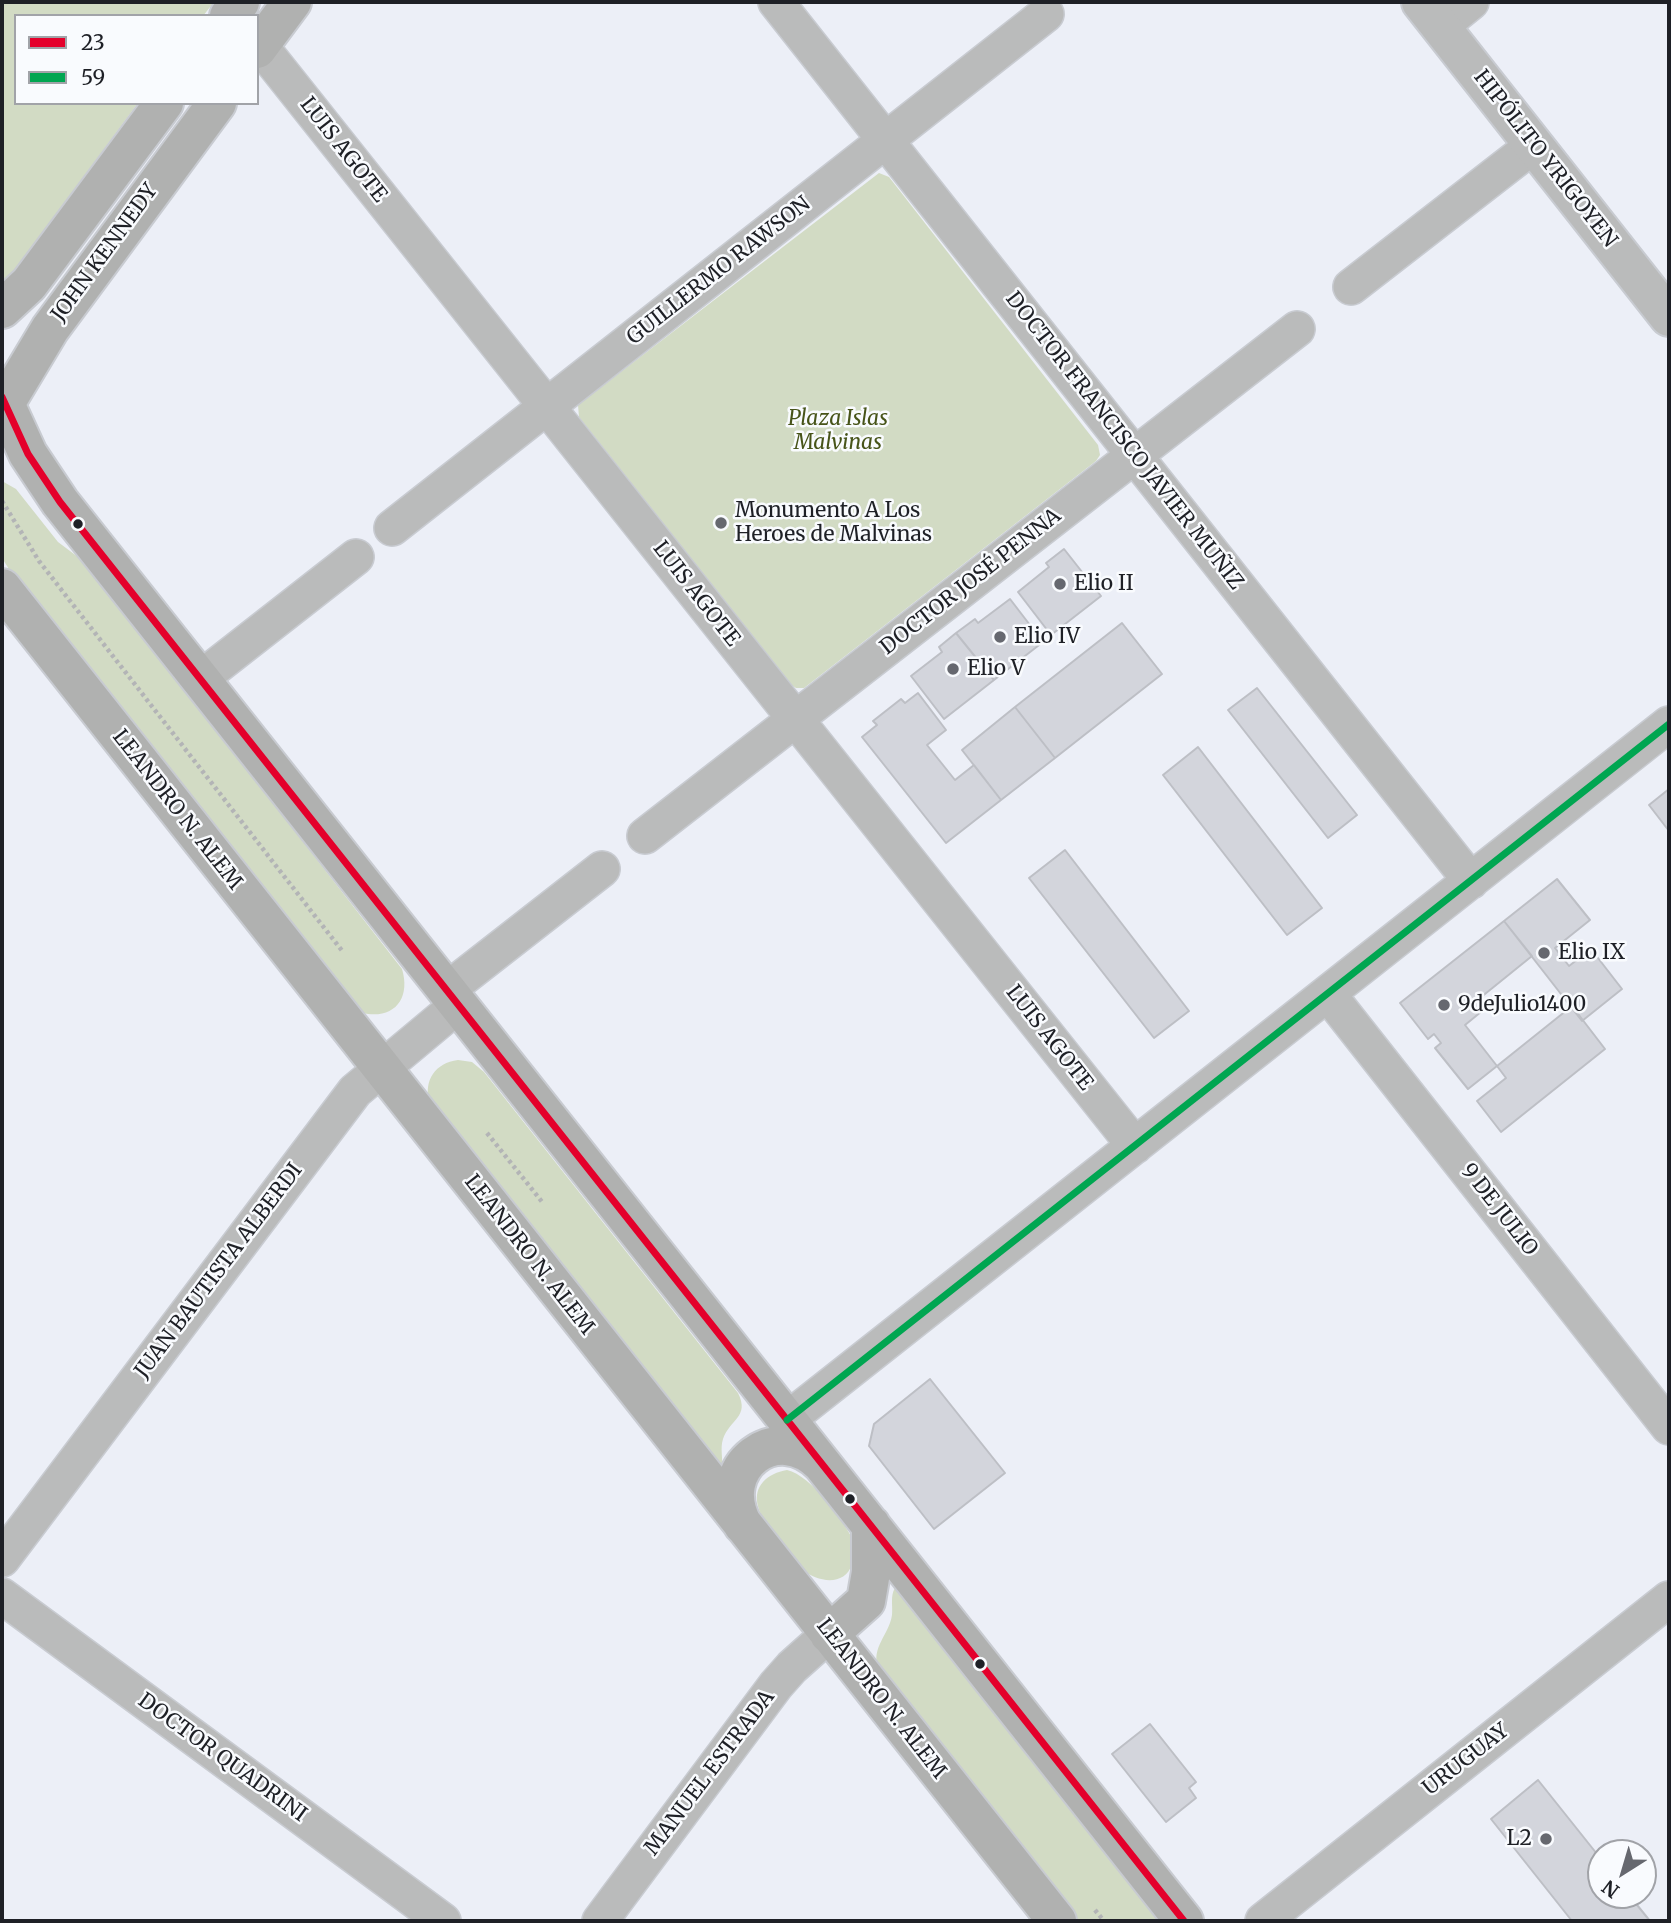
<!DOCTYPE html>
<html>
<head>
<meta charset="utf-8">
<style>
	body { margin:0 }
	#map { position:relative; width:1671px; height:1923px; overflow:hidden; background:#eceff7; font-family:Merriweather,serif }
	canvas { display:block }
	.frame { position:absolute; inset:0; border:4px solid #1e2026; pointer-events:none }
	.legend { position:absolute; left:14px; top:14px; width:245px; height:91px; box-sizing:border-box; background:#f9fbfe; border:2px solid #a1a3a8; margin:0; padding:9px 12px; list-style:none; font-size:21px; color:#1e2026 }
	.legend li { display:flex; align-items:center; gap:14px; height:35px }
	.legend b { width:35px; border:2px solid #a1a3a8 }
	.north { position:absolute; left:1587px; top:1839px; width:70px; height:70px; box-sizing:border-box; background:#f9fbfe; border:2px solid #a1a3a8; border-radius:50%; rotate:217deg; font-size:19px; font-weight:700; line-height:28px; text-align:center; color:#1e2026 }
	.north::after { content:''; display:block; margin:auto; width:24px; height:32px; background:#66686f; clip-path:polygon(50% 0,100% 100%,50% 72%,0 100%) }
</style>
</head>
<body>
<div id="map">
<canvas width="1671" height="1923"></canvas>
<div class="frame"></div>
<ul class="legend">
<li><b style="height:9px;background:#e4002b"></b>23</li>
<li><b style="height:9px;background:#00a651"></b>59</li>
</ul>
<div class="north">N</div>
</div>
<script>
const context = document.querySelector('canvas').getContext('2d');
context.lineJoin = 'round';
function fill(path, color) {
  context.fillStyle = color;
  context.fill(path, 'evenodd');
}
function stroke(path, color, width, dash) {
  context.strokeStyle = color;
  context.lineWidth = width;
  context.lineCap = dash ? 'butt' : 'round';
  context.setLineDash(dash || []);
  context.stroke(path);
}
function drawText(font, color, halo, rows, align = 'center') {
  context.font = font + ' Merriweather,serif';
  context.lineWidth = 5;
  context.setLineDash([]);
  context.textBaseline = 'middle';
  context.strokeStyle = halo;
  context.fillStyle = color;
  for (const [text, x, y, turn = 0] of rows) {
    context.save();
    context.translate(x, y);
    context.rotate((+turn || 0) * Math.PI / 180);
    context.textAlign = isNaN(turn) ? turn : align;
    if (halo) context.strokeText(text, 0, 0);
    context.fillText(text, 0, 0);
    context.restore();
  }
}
const green = new Path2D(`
	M2,2h212l-11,14h-187v87h122l-136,184z
	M879,173l10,4 209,268 2,10 -4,6 -292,227h-8l-6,-4 -211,-267 -1,-12z
	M2,481l14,8 42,53 28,21 316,406c9,30 -8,51 -40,44l-343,-428 -17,-27z
	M458,1060l14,2 12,10 254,321c12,24 -8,26 -15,46 -3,9 0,19 -1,28l-293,-365c-5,-22 6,-39 29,-42z
	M787,1470c25,6 55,49 67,71 0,7 0,17 -2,23 -7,23 -35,18 -49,6 -15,-19 -63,-63 -40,-88 6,-7 14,-10 24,-12z
	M895,1588l36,42 227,291h-80l-200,-253c-7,-21 11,-33 14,-53 1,-9 -2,-19 3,-27z`);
const building = new Path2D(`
	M1064,549l37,47 -50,39 -33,-43 31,-25 -3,-4z
	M1010,599l33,43 -49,38 -38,-47 19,-14 3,4z
	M1122,623l40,51 -107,84 -40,-51z
	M956,633l38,47 -50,39 -33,-43 31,-24 -3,-5z
	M1257,688l100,127 -29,23 -100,-128z
	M918,693l28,37 -19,15 28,35 19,-15 27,35 -55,43 -84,-106 15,-12 -4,-4 28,-22 4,4z
	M1015,707l40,51 -54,42 -39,-50z
	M1198,747l124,161 -35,27 -124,-160z
	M1669,789v42l-20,-26z
	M1065,850l124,161 -35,27 -125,-160z
	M1557,879l33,41 -35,28 14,18 22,-17 31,40 -40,32 -78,-100z
	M1504,921l28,35 -52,42 7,9 -22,18 32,41 -29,23 -33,-41 6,-5 -7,-9 -6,5 -28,-36z
	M1572,1006l33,43 -104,83 -24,-31 29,-23 -9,-12z
	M930,1379l75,94 -71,56 -65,-83 5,-22z
	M1150,1724l46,58 -7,6 7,10 -30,24 -54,-68z
	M1538,1780l63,79v36h28l21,26h-78l-81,-102z`);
const path = new Path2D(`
	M2,501l37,60 304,391
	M487,1133l56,70
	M1095,1910l9,11`);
const minor = new Path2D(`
	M776,2l695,879
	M1440,27l31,-25
	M257,42l878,1104
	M1351,287l183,-142
	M392,528l654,-514
	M200,679l156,-122
	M645,836l652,-507
	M447,990l155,-121
	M1328,994l341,433
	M787,1420l882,-696
	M2,1559l353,-468 103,-86
	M2,1596l441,325
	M600,1921l176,-236 16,-18 37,-33
	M1263,1921l406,-322`);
const tertiary = new Path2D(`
	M1421,2l248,315`);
const secondary = new Path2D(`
	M229,16l11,-14
	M257,49l35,-47
	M2,309l27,-25 135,-181
	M2,397l26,57 32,48 1124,1419
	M2,409l48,-80 167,-226
	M2,588l1055,1333
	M743,1525c-31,-58 34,-107 79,-61
	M829,1634l37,-33 5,-29v-47`);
const bus1 = new Path2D(`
	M2,397l26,57 32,48 1124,1419`);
const bus2 = new Path2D(`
	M787,1420l882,-696`);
const markers = [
	[721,523,7,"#66686f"],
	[78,524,6,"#1e2026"],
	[1060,584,7,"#66686f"],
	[1000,637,7,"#66686f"],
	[953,669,7,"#66686f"],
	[1544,953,7,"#66686f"],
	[1444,1005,7,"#66686f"],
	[850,1499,6,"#1e2026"],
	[980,1664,6,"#1e2026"],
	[1546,1839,7,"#66686f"]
];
const streetNames = [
	["LUIS AGOTE",343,150,52],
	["HIPÓLITO YRIGOYEN",1545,159,52],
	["JOHN KENNEDY",105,253,-54],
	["GUILLERMO RAWSON",719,271,-38],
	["DOCTOR FRANCISCO JAVIER MUÑIZ",1124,441,52],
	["DOCTOR JOSÉ PENNA",971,582,-38],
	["LUIS AGOTE",696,594,52],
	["LEANDRO N. ALEM",177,810,52],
	["LUIS AGOTE",1049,1038,52],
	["9 DE JULIO",1499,1210,52],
	["LEANDRO N. ALEM",529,1255,52],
	["JUAN BAUTISTA ALBERDI",219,1271,-53],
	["LEANDRO N. ALEM",881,1699,52],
	["DOCTOR QUADRINI",222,1758,36],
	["URUGUAY",1466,1760,-38],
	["MANUEL ESTRADA",710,1773,-53]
];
const parkNames = [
	["Plaza Islas",838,419],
	["Malvinas",838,443]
];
const poiNames = [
	["Monumento A Los",735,511],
	["Heroes de Malvinas",735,535],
	["Elio II",1074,584],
	["Elio IV",1014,637],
	["Elio V",967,669],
	["Elio IX",1558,953],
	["9deJulio1400",1458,1005],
	["L2",1532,1839,"right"]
];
fill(green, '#d2dbc4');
fill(building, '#d3d5dc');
stroke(building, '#bdbfc5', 2);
stroke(minor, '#c8cbd1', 38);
stroke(tertiary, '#c8cbd1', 42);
stroke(secondary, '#c8cbd1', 42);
stroke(path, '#b3b4b6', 4.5, [3.5, 3.5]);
stroke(minor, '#babbbb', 35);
stroke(tertiary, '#babbbb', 38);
stroke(secondary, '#b0b1b0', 38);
stroke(bus1, '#e4002b', 7);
stroke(bus2, '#00a651', 7);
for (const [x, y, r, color] of markers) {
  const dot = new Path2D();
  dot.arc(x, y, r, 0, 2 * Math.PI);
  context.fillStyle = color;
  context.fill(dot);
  stroke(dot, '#f9fbfe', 2.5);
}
drawText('21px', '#1e2026', '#f9fbfe', streetNames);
drawText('italic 21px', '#475419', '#f9fbfe', parkNames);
drawText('21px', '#1e2026', '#f9fbfe', poiNames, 'left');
</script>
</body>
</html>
